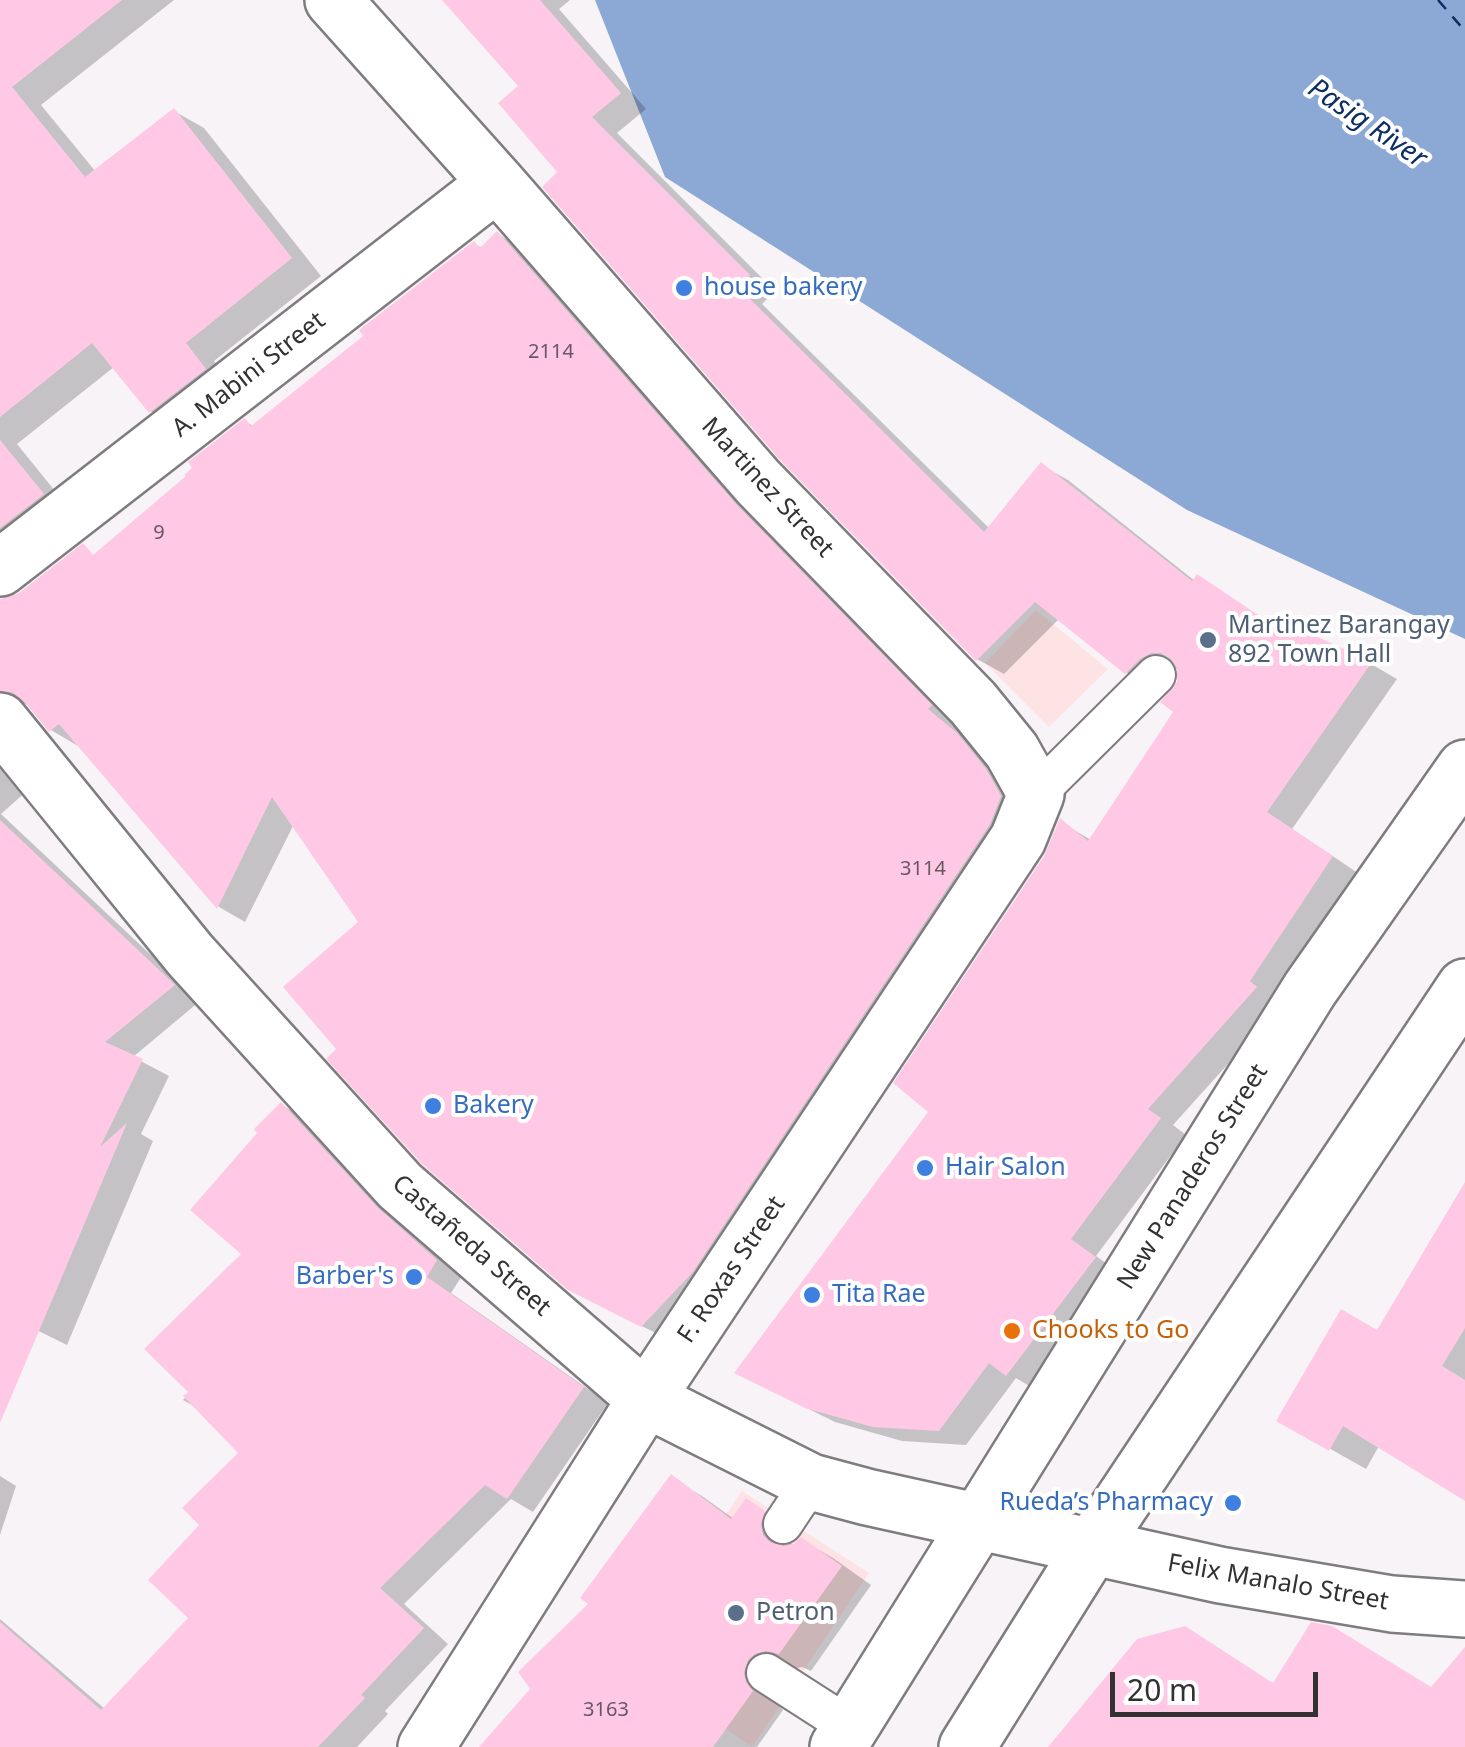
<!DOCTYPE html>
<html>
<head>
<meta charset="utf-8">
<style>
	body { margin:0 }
	#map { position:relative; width:1465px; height:1747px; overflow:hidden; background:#f7f3f7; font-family:"Noto Sans",sans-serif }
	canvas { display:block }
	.scale { position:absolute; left:1110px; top:1672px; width:208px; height:45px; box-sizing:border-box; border:5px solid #333233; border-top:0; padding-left:12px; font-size:30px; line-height:35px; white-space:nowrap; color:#333233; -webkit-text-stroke:8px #fff; paint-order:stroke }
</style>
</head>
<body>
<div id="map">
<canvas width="1465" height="1747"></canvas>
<div class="scale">20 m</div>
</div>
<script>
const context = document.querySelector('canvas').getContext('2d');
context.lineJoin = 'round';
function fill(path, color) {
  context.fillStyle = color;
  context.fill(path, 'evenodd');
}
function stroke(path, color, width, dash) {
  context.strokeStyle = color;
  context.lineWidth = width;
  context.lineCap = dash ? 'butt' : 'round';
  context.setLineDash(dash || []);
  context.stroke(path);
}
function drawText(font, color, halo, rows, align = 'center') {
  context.font = font + ' "Noto Sans",sans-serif';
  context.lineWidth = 8;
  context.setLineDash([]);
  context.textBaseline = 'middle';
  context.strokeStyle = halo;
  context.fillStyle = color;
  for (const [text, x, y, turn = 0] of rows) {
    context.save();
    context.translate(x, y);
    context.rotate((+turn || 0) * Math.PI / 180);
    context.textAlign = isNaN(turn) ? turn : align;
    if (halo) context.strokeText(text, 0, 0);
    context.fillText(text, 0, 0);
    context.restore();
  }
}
const commercial = new Path2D(`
	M1036,610l72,59 -59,58 -64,-64z
	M742,1491l127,82 -117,174 -126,-88z`);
const water = new Path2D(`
	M595,0h870v639l-278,-129 -522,-333z`);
const shadow = new Path2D(`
	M0,0h174l-133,105 55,67 78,-61 30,17 117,148 -107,85 21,26 -55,42 -30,-18 -36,-44 -97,77 55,68 -72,56z
	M445,0h125l-11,9 87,100 -29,24 158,158 -13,13 228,225 51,-64 27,15 127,101 92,53 4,-7 80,37 26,15 -105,150 66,44 -76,131 -109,121 13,10 -90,121 25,18 -87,115 -18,-11 -50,67 -64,-4 -67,-19 -71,-35 168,-275 129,-290 30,18 85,-128 4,-45 -13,6 -14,14 -27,-15 -67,-53 -55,55 -27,-15 -417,-486 -38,-86z
	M498,234l27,16 432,472 -3,4 30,25 44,62 -358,527 -71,-35 -259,-256 21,-126 -67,-99 -49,98 -26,-15 -139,-163 -2,2 -27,-16 -21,-25 -5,-1 -18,8 -7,11v-71l189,-175 56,-56 10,6 219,-183 8,4z
	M0,752l28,38 -27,24 199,187 -67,56 36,19 -28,58 12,7 -86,204 -67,-33z
	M282,1105l25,15 95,105 60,51 -11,17 157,110 -75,109 -22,-13 -107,105 44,40 -63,67 3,3 -31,33h-357v-128l105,90 87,-91 10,-93 39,-72 -42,-44 -16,-9 8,-8 54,-138z
	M1465,1191v307l-86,-52 -13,23 -87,-49 99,-87z
	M0,1476l16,10 -16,49z
	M671,1478l31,18 32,23 13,-17 48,29 -4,12 2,5 9,-8 31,18 38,27 -60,86 -9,-4 -13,3 -15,22 3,11 6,7 -26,37h-243z`);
const ferry = new Path2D(`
	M1438,0l27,31`);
const building = new Path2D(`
	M0,0h122l-110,87 73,90 89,-69 118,150 -106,85 20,26 -57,44 -57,-70 -92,74z
	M442,0h98l81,93 -29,24 158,158 -12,12 246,245 57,-70 151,119 5,-7 88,59 5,-9 82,38 -105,150 66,44 -83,125 7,6 -109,122 13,9 -90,121 25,18 -90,119 -17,-13 -50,68 -66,-4 -68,-19 -71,-35 194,-261 -35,-29 151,-227 16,-38 28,23 85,-129 -13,-10 17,-20v-14l-6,-9 -10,-6h-10l-11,6 -15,15 -90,-72 -59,59 -195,-200 -239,-274 15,-15 -59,-69 20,-17z
	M497,231l239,273 196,201 -4,4 29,24 29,36 15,27 -11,28 -298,449 -51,54 -73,-37 -146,-126 -96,-105 10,-10 -53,-62 75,-65 -86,-125 -55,112 -158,-185 -10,8 -25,-31 -12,-9 -12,-1v-92l19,-6 64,-50 10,12 93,-79 -2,-1 8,-7 -4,-6 57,-44 6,8 112,-90 -4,-6 115,-89 6,7z
	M0,440l44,54 -44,34z
	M0,820l175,165 -70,57 38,17 -43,88 27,-24 -127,300z
	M281,1102l96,105 60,53 -10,17 157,110 -77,112 -22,-14 -105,103 44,40 -63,67 4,3 -47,49h-318v-125l101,88 87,-92 -40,-38 51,-55 -17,-17 56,-55 -55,-57 5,-4 -44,-43 97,-95 -51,-44 67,-77 -3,-4z
	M1465,1182v146l-23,38 23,14v121l-122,-75 -14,25 -53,-30 65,-112 36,21z
	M671,1474l60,45 15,-21 19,13 -4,13 2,11 7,7 13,4 11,-2 7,-7 41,29 -63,88 -13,-3 -11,3 -7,6 -4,13 2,9 7,9 -40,56h-234l51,-58 -12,-17 70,-68 -8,-6z
	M1311,1622l21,4 99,61 34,-40v100h-417l89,-108 48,-13 88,57z`);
const lane = new Path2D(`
	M1036,794l120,-119
	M783,1524l28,-42
	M766,1673l84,54`);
const street = new Path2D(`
	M426,1747l220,-348`);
const secondary = new Path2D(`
	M333,0l164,183 261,299 215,221 39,48 24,43 -18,45 -372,560
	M0,568l497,-385
	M0,721l190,234 210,231 246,213 165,83 56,15 353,78 172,29 73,5
	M838,1747l472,-758 155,-221
	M967,1747l125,-200 373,-560`);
const markers = [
	[684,288,10,"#3f7fe0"],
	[1208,640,10,"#5c6f8a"],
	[433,1106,10,"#3f7fe0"],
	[925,1168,10,"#3f7fe0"],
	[414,1277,10,"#3f7fe0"],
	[812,1295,10,"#3f7fe0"],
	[1012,1331,10,"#e8710a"],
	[1233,1503,10,"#3f7fe0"],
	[736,1613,10,"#5c6f8a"]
];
const numberNames = [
	["2114",551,352],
	["9",159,533],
	["3114",923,869],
	["3163",606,1710]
];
const shopNames = [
	["house bakery",704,288],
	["Bakery",453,1106],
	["Hair Salon",945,1168],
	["Barber's",394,1277,"right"],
	["Tita Rae",832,1295],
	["Rueda’s Pharmacy",1213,1503,"right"]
];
const streetNames = [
	["A. Mabini Street",249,375,-38],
	["Martinez Street",767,488,47],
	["New Panaderos Street",1193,1177,-58],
	["Castañeda Street",471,1246,41],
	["F. Roxas Street",732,1270,-56],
	["Felix Manalo Street",1278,1583,10]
];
const serviceNames = [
	["Martinez Barangay",1228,626],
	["892 Town Hall",1228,655],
	["Petron",756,1613]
];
const foodNames = [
	["Chooks to Go",1032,1331]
];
const waterNames = [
	["Pasig River",1367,124,34]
];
fill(commercial, '#fee3e5');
fill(water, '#8ca8d4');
fill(shadow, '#0003');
stroke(ferry, '#0d2e63', 2.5, [12, 10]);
fill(building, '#ffc9e6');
stroke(lane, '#7f7c7f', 42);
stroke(street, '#7f7c7f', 60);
stroke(secondary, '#7f7c7f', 60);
stroke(lane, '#fff', 38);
stroke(street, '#fff', 55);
stroke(secondary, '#fff', 55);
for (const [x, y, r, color] of markers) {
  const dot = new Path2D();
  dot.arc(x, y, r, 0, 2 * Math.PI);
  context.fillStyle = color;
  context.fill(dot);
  stroke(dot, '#fff', 4);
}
drawText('20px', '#665860', null, numberNames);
drawText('25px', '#366cbe', '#fff', shopNames, 'left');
drawText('25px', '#333233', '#fff', streetNames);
drawText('25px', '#4e5e75', '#fff', serviceNames, 'left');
drawText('25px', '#c56008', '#fff', foodNames, 'left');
drawText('italic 28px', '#0d2e63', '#fff', waterNames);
</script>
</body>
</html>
